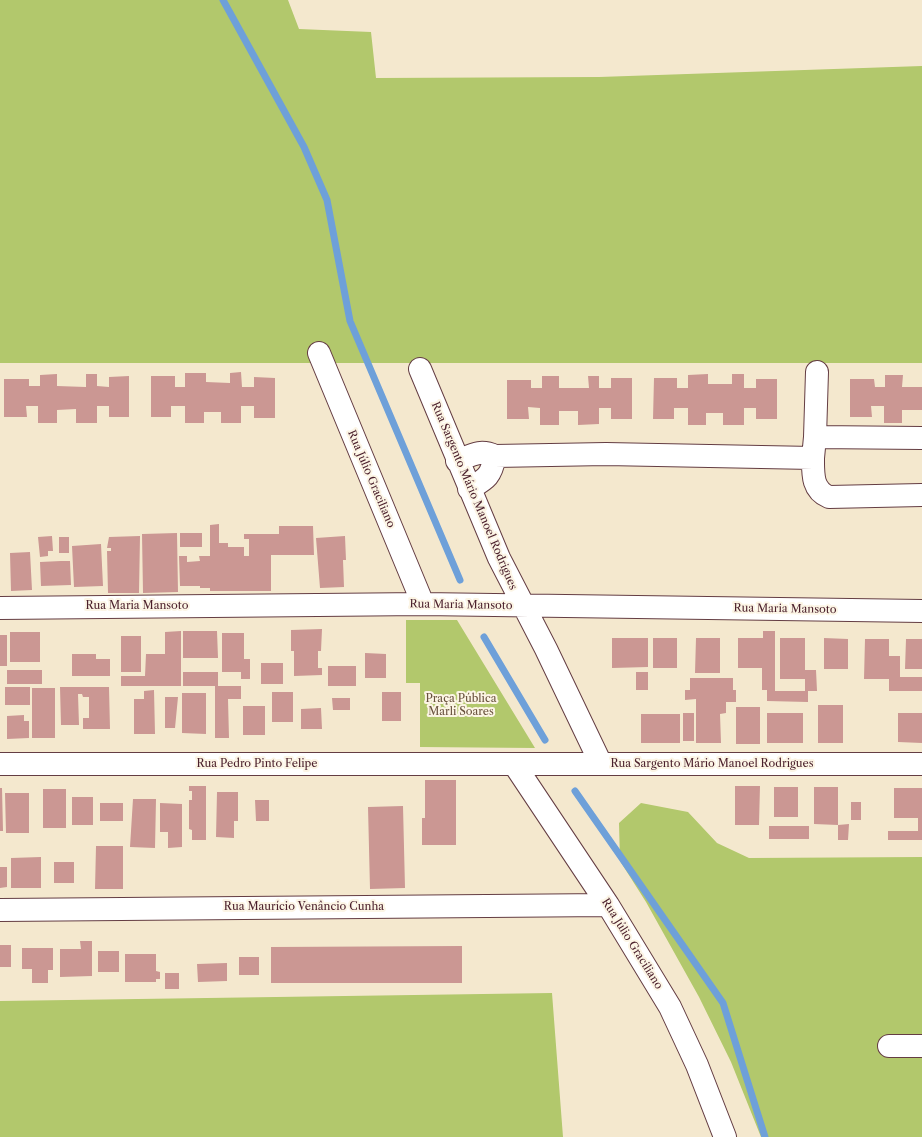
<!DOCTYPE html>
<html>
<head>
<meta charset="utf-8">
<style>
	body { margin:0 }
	canvas { display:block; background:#f4e8ce }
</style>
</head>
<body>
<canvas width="922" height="1137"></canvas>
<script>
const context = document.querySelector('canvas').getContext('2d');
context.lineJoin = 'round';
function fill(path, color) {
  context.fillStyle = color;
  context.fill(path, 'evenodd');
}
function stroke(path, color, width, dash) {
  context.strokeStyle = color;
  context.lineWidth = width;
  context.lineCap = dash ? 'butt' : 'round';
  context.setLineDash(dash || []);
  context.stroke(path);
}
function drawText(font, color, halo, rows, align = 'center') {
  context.font = font + ' "Libre Caslon Text",serif';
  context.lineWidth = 4;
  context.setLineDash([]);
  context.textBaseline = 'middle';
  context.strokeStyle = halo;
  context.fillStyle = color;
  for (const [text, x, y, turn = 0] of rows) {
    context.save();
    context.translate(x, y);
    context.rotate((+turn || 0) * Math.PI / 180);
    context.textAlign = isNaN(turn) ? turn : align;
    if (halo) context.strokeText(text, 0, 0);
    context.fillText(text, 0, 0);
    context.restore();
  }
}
const green = new Path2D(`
	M0,0h288l11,29 72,3 5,46 223,-1 323,-11v297h-922z
	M406,620h51l78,128 -115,-1v-64h-14z
	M641,803l47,9 29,31 32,15 173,-1v280h-161l-30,-75 -32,-65 -53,-95 -26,-41 -1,-38z
	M552,993l11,144h-563v-136z`);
const stream = new Path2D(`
	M223,0l81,147 23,53 23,121 110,259
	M484,637l61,103
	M575,791l148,212 42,134`);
const building = new Path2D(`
	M241,372l1,15h12v-10l21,1v40h-21v-12h-13v17h-20v-11h-17v11h-19v-17h-14v11h-20v-41h24v11h10v-14h21v9l24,1v-10z
	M57,374v12l29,1v-13h11v12l12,1v-10l20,-1v41h-20v-11h-12v17h-21v-14l-19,1v13h-19v-17h-12l1,11h-23v-38h25v7h11v-11z
	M708,374v10h24v-10h12v14h12v-9h21v40h-21v-11h-12v17h-21v-12h-17v12h-18v-17h-14v11h-21l1,-41h23v10h11v-13z
	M885,375h18l-1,12h20v23h-20v13h-18v-17h-13l1,11h-22v-38h24l1,8h10z
	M542,376h17v12h30l-1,-12h11v12h12v-10h21v41h-21v-11h-12v16l-21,1v-14h-19v14h-19v-17l-12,-1 1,12h-22v-39h24v8h11z
	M219,524v19h9v4h16v9h5v-17h-5v-5h35v-8h34l1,29h-43v36h-61v-3h-10v-2h-20l-1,-30h8v6l13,-1 -1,-5h11v-31z
	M177,533l1,59 -35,1 -1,-59z
	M180,533h22v14h-22z
	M52,536l1,15h-5v5l-8,1 -2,-20z
	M140,536l-1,57h-31l-1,-42h4v-3h-4l2,-11z
	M345,536l1,24h-3l1,27 -24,1 -4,-50z
	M59,537h10v16h-10z
	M101,544l2,42 -29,1 -2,-41z
	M30,552l2,38 -21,1 -1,-38z
	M61,561h9l1,24 -30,1 -1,-24z
	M322,629l-1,22h-3v17h4v7l-28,1v-25h-3v-21z
	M181,631v55h-60v-10h24l1,-22h19v-22z
	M183,631h34l1,27h-35z
	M763,631h12v60h30v-12h-25v-41h25v32h11l1,21h-9v11l-41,-1v-11h-5v-22h-24v-30h25z
	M10,632h30v30h-30z
	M222,633h22v26h6v20h-9v-7h-19z
	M0,635h7v31h-7z
	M121,636h20v36h-20z
	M612,638h36v29l-36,1z
	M653,638h24v30h-24z
	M696,638h24v35h-25z
	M824,638l24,1v30h-24z
	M865,639h24v17h11v21h22v14h-33v-12h-25z
	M906,639h16v30h-17z
	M365,653l21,1v24h-21z
	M72,654h24v5h14v17h-38z
	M261,663h22v21h-22z
	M328,666h28v20h-28z
	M7,670h35v14h-35z
	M183,672h35v14h23v13h-13l1,39h-14v-52h-32z
	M636,672h12v18h-12z
	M690,678h43v12h3v12h-10v11l-6,1 1,29h-25v-44l-11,1v-10h5z
	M5,687h25v18h-25z
	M60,687h49l1,42h-27v-11h6v-21h-6l-1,-3h-4l1,31h-18z
	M32,688h23v50h-23z
	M154,690l1,44h-21v-35h10v-8z
	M272,692h21v30h-21z
	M382,692h19v29h-19z
	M182,693h24v41l-24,-1z
	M165,697h13l-3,31h-10z
	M332,698h18v12h-17z
	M818,705h25v38h-25z
	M243,706h22v29h-22z
	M736,707h24v37h-24z
	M321,708l1,21h-21v-20z
	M683,713h11v28h-11z
	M767,713h36v30h-36z
	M898,713h24v30l-24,-1z
	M641,714h39v29h-39z
	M24,715v6h5v17l-22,1v-23z
	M425,780h31v65h-34v-27h3z
	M189,786h17v54h-14v-10l-3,-1v-29h3v-9h-3z
	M735,786h25l-1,39h-24z
	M774,787h24v30h-24z
	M814,787h24v38l11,-1 -1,16h-10v-15l-24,-1z
	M0,788h2l1,43h-3z
	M894,788h28v52h-34v-9h30v-13h-24z
	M43,789h23v39h-23z
	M217,792h21v29h-4v17l-18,-1z
	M5,793h24v40h-23z
	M72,797h21v28h-21z
	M133,799h23l-1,49 -25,-1z
	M255,800h14v21h-13z
	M851,802h10v18h-10z
	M100,803h23v18h-23z
	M160,803l22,1v43l-14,1v-16h-8z
	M403,806l2,82 -35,1 -2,-82z
	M769,826h40v13h-40z
	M96,846h27v43h-28z
	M41,857v31h-30v-30z
	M54,862h20v21h-20z
	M0,867h7v20l-7,1z
	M80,941h12v35l-32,1v-28h21z
	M0,945h11v22h-11z
	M462,946v37h-191v-36z
	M22,948h31v22h-5v13h-16v-14h-10z
	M98,951h21v21h-21z
	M125,954h31v17l4,1v7h-4v3h-31z
	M239,957h20v18h-20z
	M227,963v18l-29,1 -1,-18z
	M165,973h14v16h-14z`);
const minor = new Path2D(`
	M319,353l104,251
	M420,369l79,189 47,91 55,115
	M815,437l2,-65
	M813,458c0,16 -1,32 16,39l93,-2
	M457,461c15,-6 23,-12 38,-5l111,-2 207,4 2,-21 107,1
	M469,489c17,-10 22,-12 26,-33
	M0,608l423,-4 499,7
	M0,764h922
	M514,764l94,141 62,102 27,58 28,72
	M0,910l608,-5
	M889,1046h33`);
const streetNames = [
	["Rua Júlio Graciliano",371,479,67],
	["Rua Sargento Mário Manoel Rodrigues",474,496,67],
	["Rua Maria Mansoto",461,605,1],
	["Rua Maria Mansoto",137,606],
	["Rua Maria Mansoto",785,609,1],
	["Rua Pedro Pinto Felipe",257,764],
	["Rua Sargento Mário Manoel Rodrigues",712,764],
	["Rua Maurício Venâncio Cunha",304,907],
	["Rua Júlio Graciliano",632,944,58]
];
const parkNames = [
	["Praça Pública",461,699],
	["Marli Soares",461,712]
];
fill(green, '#b2c86c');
stroke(stream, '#6ea0d9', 7);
fill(building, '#cb9793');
stroke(minor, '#643d43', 24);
stroke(minor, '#fff', 22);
drawText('11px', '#4a1f2b', '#fcf5e5', streetNames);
drawText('11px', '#69523e', '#fcf5e5', parkNames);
</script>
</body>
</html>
